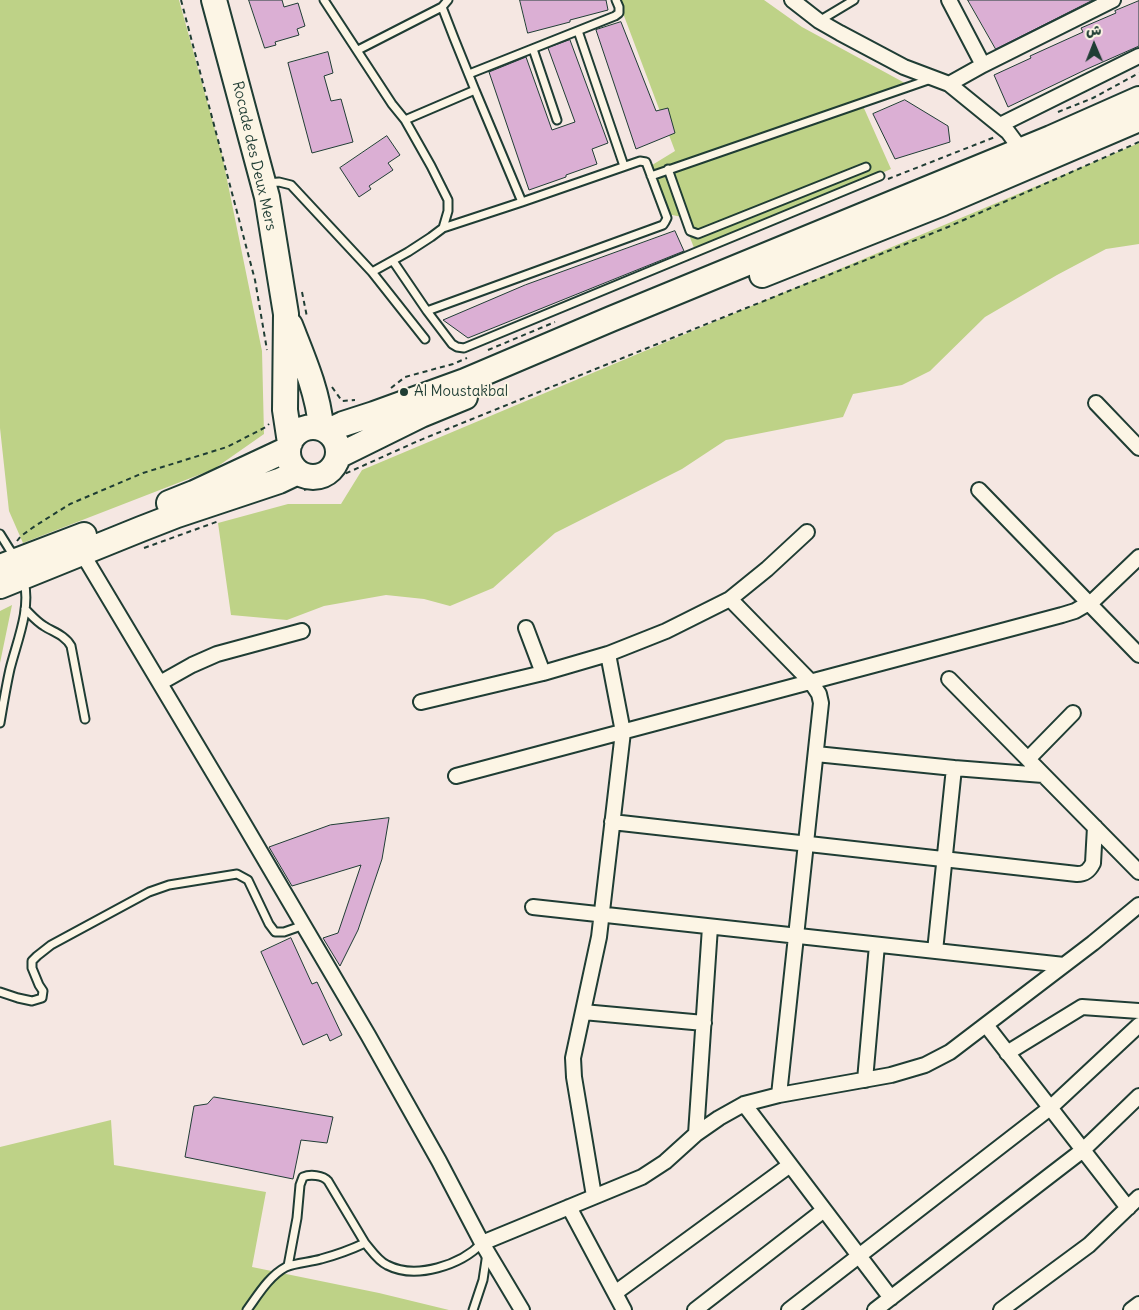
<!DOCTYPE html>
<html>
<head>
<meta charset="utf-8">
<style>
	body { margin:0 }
	#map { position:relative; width:1139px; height:1310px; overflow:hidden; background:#f5e7e2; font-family:Delius,"Playpen Sans Arabic",sans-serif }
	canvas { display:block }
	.north { position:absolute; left:1069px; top:20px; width:50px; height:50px; -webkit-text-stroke:4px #fcf5e5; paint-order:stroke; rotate:359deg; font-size:14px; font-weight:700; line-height:20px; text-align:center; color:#1f3d34 }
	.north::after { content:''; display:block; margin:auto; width:18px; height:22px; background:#1f3d34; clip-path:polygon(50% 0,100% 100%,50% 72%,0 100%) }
</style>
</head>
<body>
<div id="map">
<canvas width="1139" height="1310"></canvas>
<div class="north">ش</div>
</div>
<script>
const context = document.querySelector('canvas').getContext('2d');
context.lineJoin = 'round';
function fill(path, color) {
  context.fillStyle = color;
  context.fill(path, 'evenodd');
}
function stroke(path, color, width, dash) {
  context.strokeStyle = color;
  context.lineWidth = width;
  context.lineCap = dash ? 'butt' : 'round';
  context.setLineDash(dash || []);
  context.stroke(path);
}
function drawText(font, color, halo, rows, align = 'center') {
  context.font = font + ' Delius,sans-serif';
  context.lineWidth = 4;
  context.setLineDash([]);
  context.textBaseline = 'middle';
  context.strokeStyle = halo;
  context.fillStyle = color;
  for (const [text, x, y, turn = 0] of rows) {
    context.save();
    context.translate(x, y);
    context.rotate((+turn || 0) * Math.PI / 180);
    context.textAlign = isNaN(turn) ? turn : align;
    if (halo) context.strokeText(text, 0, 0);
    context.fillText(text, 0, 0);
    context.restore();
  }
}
const green = new Path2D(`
	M0,0h179l43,155 40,196 2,83 -50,35 -191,74 -14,-32 -9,-83z
	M618,0h146l38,27 112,61 -51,18 28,63 -195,84 -14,-36 -20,-4 -18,-43 31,-19z
	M1139,143v101l-33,5 -49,26 -72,42 -55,54 -28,14 -49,9 -10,23 -117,23 -44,29 -127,64 -62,55 -43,18 -26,-7 -38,-4 -62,11 -37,14 -56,-5 -13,-92 70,-19h53l21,-34z
	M12,605l-12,58v-52z
	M111,1120l3,45 152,27 -14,75 127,26 70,17h-449v-163z`);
const building = new Path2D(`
	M249,0h33l2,7 14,-4 7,23 -8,3 2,6 -24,7 1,3 -11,3z
	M520,0h86l2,10 -38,10v2l-42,11z
	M968,0h125l-97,49z
	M1139,1v45l-52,23 -79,38 -14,-32 37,-17 -1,-2 53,-24 -2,-4 35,-15 -1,-2z
	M621,22l35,89 12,-3 7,25 -39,16 -40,-119z
	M570,40l38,103 -16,6 5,15 -31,11v2l-37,13 -40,-118 37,-15 26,73 23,-8 -27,-74z
	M328,52l5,21 -9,3 7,25 10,-2 12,43 -41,11 -24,-90z
	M905,100l43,26 2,16 -55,17 -22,-45z
	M387,136l13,19 -12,8 5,7 -24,16 2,3 -12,8 -19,-29z
	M675,231l9,20 -216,87 -25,-18 82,-35z
	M389,818l-7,41 -24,71 -18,36 -17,-28 15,-5 23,-68 -69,21 -23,-39 61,-22z
	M291,938l21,46 5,-2 25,53 -12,6 -3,-7 -24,11 -42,-93z
	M214,1097l119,20 -6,26 -26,-3 -8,39 -108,-22 9,-51 13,-2z`);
const path = new Path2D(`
	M181,0l74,280 12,70
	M1058,112l35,-14 46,-25
	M888,179l107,-42
	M302,292l5,25
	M488,350l67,-28
	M332,387l10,14 13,-1
	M391,388l14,-11 48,-13 14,-6
	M304,490l25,-9 89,-40 291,-118 239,-96 191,-85
	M17,541l4,-5 14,-10 35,-22 73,-31 84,-26 39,-20 3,-3
	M144,548l75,-27`);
const service = new Path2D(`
	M324,0l68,104 13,16 26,46 17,34v11l-5,17 -12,9 -23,15 -36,20
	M442,7l6,-7
	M819,21l35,-21
	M578,31l46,135
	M533,49l24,71
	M358,50l84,-43 12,31 21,52
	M469,74l146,-58 4,-3v-6l-3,-7
	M405,120l70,-30 47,112
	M668,169l22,62 8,3 168,-67
	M651,176l280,-97
	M266,183l13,-1 12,3 81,87 53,67
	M393,261l34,50 236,-86 2,-3 2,-4 -21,-56 -6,-1 -118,41 -79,26
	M427,311l25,33 5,3 7,1 416,-172
	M0,534l10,16 6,7
	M25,609c6,6 12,13 19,17 9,6 21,9 27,20l14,73
	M0,723c3,-18 6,-36 10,-54 7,-28 21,-60 14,-88
	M0,992l18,6 14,3 10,-3 1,-7 -4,-6 -7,-17v-7l5,-5 14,-11 98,-53 20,-7 68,-11 11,6 21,44 6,8h9l20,-7
	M288,1266l9,-48 3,-33 3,-8c7,-3 20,-2 25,4l37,62
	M247,1310c11,-15 22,-34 39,-43 9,-4 25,-5 35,-8 15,-4 29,-9 44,-16 6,7 13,18 22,22 29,15 74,0 95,-22
	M473,1310l10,-30 4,-27`);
const minor = new Path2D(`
	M792,0l27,21 21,12 64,34 45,17 59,48 17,23
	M949,0l34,65
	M949,84l34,-19 130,-65
	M1000,125l139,-69
	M1096,403l43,45
	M979,490l160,165
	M82,553l159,266 127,216 71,126 43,82 40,67
	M730,599l81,83 8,12 2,9 -42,392
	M526,628l17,45
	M949,679l190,193
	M160,683l32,-18 25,-11 85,-23
	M421,702l122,-29 65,-19 58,-23 64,-32 37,-30 40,-37
	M816,754l138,14 89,7
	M1028,759l45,-46
	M456,776l606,-161 13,-4 19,-11 45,-43
	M612,822l465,52c8,0 12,-3 16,-11l2,-36
	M533,907l531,58
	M935,951l19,-183
	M583,1012l121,11
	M986,1025l142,183
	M1007,1053l75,-46 57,4
	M865,1080l12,-135
	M744,1104l147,194
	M696,1134l14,-207
	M594,1196l-20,-119 -1,-19 26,-121 24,-205 -15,-78
	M569,1207l55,103
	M482,1243l160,-66 23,-15 31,-28 23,-16 25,-14 35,-9 112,-20 34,-10 25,-13 143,-109 46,-38
	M615,1293l175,-128
	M695,1310l129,-100
	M789,1310l261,-202 89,-83
	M875,1310l208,-160 56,-54
	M1001,1310l88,-65 50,-48
	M1131,1310l8,-6`);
const trunk = new Path2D(`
	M214,0l53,197 19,117 -1,96 5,33
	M762,275l181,-72 196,-84
	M290,325c13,33 28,67 31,102
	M288 452a25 25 0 1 1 50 0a25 25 0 1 1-50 0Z
	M328,431l15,-7 31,-10 91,-33 146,-62 440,-181 88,-39
	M338,456l83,-41 44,-18
	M169,503l25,-10 94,-44
	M0,567l84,-32
	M0,586l141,-57 36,-14 102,-34 19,-9`);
const markers = [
	[404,392,5,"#1f3d34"]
];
const streetNames = [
	["Rocade des Deux Mers",254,156,77]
];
const poiNames = [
	["Al Moustakbal",414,392]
];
fill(green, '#bed287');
fill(building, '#dbafd4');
stroke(building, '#1f3d34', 1);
stroke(service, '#1f3d34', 11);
stroke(minor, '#1f3d34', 18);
stroke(trunk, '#1f3d34', 28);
stroke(path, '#1f3d34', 2, [5, 4]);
stroke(service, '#fcf5e5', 7);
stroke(minor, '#fcf5e5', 14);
stroke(trunk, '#fcf5e5', 24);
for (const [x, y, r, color] of markers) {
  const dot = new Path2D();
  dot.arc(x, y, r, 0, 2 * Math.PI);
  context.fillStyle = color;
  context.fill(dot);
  stroke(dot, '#fcf5e5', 2);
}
drawText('15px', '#1f3d34', '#fcf5e5', streetNames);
drawText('15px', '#1f3d34', '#fcf5e5', poiNames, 'left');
</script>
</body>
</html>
